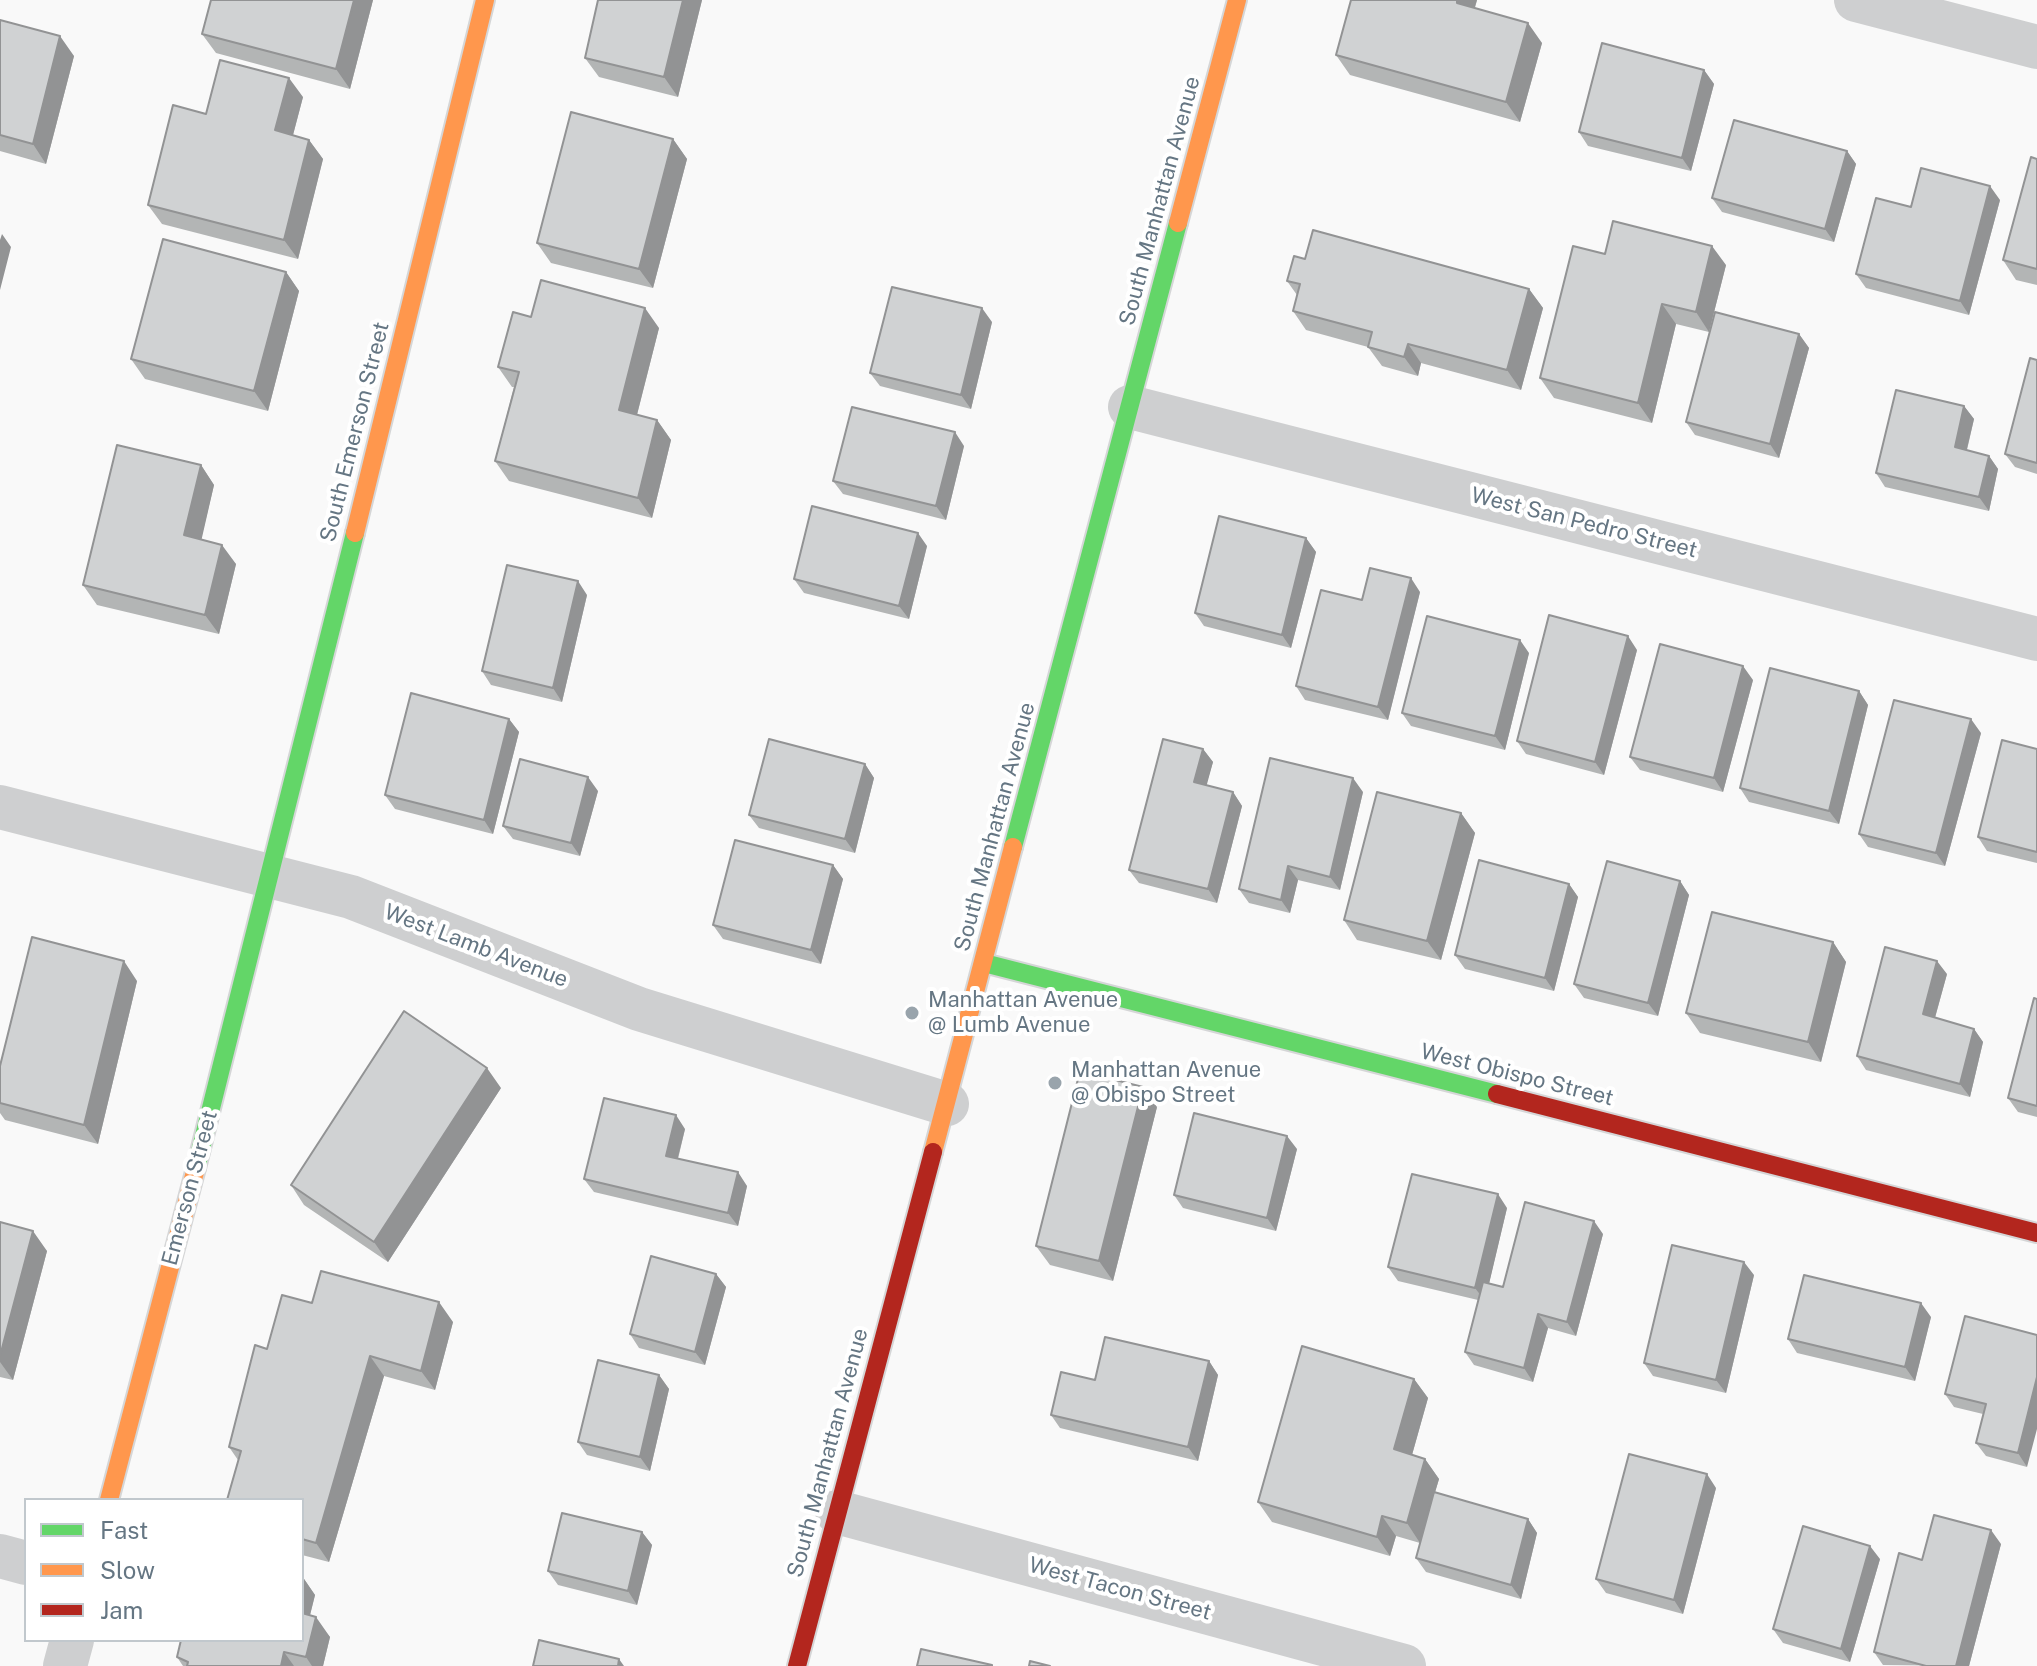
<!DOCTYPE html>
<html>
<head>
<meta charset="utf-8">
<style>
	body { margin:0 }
	#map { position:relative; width:2037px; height:1666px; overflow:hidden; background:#f9f9f9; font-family:"Public Sans",sans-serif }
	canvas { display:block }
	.legend { position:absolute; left:24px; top:1498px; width:280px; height:144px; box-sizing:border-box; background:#fff; border:2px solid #c1c8cd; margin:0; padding:10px 14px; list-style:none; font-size:24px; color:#657683 }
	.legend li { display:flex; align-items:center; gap:16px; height:40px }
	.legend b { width:40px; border:2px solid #c1c8cd }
</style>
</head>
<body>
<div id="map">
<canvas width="2037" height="1666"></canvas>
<ul class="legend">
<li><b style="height:10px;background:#63d668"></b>Fast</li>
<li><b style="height:10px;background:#ff974d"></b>Slow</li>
<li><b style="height:10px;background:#b3261e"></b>Jam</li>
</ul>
</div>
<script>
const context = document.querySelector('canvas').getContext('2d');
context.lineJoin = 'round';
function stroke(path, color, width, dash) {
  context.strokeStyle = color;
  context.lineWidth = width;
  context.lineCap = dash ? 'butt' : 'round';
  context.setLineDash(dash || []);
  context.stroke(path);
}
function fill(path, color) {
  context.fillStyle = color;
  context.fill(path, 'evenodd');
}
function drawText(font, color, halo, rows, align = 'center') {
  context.font = font + ' "Public Sans",sans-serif';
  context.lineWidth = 8;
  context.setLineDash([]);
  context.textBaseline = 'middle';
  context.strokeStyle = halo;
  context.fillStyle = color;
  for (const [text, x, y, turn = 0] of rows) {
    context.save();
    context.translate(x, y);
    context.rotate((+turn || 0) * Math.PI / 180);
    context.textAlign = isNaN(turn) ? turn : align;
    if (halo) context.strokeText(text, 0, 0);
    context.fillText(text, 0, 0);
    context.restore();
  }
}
const street = new Path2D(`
	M1856,0l181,47
	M1130,407l907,232
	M0,807l351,90 288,112 308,95
	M837,1512l567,154
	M0,1556l26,7
	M65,1666l7,-26`);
const fast = new Path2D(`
	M1013,847l165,-624
	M984,963l513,131
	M196,1168l159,-635`);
const slow = new Path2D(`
	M1178,223l59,-223
	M355,533l130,-533
	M933,1152l80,-305
	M109,1500l87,-332`);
const jam = new Path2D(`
	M1497,1094l540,139
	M797,1666l136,-514`);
const wall = new Path2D(`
	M211,0h162l-23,89 -134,-36 -14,-19z
	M598,0h104l-24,97 -79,-20 -14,-19z
	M1351,0h126l-2,8 67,35 -22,79 -170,-47 -14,-20z
	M0,20l74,36 -28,108 -46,-13z
	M1704,70l10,14 -23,87 -103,-25 -9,-14z
	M303,97l-10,38 16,5 14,19 -25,100 -136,-35 -14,-19 58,-91z
	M673,139l14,20 -34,129 -102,-25 -14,-20z
	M1847,151l9,13 -22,78 -112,-30 -10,-14z
	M2037,159v126l-21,-5 -13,-20z
	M2000,200l-31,115 -103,-27 -10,-14z
	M1605,254l121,11 -17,67 -33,-8 -24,99 -98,-25 -14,-20z
	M1305,259l224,30 14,19 -22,82 -100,-27 -3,13 -36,-10 -14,-19 -62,-17 -13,-19 4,-16 -10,-14z
	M286,272l13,19 -31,120 -123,-32 -14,-20z
	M531,317l128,11 -22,87 20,5 14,20 -19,78 -143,-37 -14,-20 19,-74h-2l-14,-20z
	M992,322l-21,87 -91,-23 -10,-13z
	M1799,334l10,14 -30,110 -84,-23 -9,-13z
	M2037,360v114l-22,-7 -10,-13z
	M1964,406l10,13 -7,31 22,6 9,13 -9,42 -104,-24 -9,-14z
	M964,446l-18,74 -103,-26 -10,-13z
	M201,465l13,20 -13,54 35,25 -17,70 -122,-29 -14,-20z
	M1306,538l10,14 -25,96 -87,-22 -9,-13z
	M927,546l-18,73 -105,-26 -10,-14z
	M1420,592l-32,128 -83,-20 -9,-14z
	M587,595l-25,107 -71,-17 -9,-14z
	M1637,650l-33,125 -78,-21 -9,-13z
	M1529,653l-24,97 -94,-24 -9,-13z
	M1753,680l-30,112 -83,-22 -10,-13z
	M1859,691l9,14 -29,119 -90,-22 -9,-14z
	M509,719l10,13 -26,102 -98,-25 -10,-14z
	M1981,733l-36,133 -77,-19 -9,-13z
	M1203,749l10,13 -7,23 27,7 9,14 -25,97 -78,-20 -10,-13z
	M2037,749v114l-50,-12 -9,-14z
	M865,764l9,14 -19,75 -96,-25 -10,-13z
	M598,791l-18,65 -67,-17 -10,-13z
	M1363,792l-23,98 -42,-10 -8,33 -41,-10 -10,-14z
	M1461,813l14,20 -34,127 -84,-20 -13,-20z
	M833,865l10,14 -22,85 -98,-25 -10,-14z
	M1680,881l9,14 -31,121 -74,-18 -10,-14z
	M1569,884l9,13 -24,94 -89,-22 -10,-14z
	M1833,942l13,20 -25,100 -121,-29 -14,-20z
	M1947,974l-12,44 39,11 9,13 -13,55 -104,-27 -9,-14z
	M137,981l-39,163 -93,-24 -5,-7v-47z
	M2037,999v118l-19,-5 -10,-14z
	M501,1088l-113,174 -84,-57 -13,-20z
	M1157,1107l-44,174 -63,-16 -14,-19z
	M685,1129l-7,30 69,27 -9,40 -144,-34 -10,-13z
	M1297,1149l-21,82 -93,-23 -9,-13z
	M1507,1208l-18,75 14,4 100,-53 -27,102 -28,-8 -15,54 -59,-17 -9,-13 13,-52 -80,-19 -10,-14z
	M0,1222l47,29 -34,129 -13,-3z
	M716,1274l10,13 -21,78 -66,-17 -9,-14z
	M1754,1275l-28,118 -73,-17 -9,-13z
	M312,1303l141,19 -18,68 -51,-14 -55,186 -27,-7v-55l-64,-40 -9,-13 38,-98z
	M1965,1316l62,151 -41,-11 -10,-13 7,-29 -29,-7 -9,-13z
	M1931,1317l-16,64 -118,-28 -9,-14z
	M1209,1361l9,14 -20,86 -138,-33 -9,-13z
	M659,1375l10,14 -19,82 -63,-16 -9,-13z
	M1414,1379l14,19 -16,57 13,4 14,20 -4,13 93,27 9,14 -16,66 -95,-27 -10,-14 4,-15 -24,-7 -6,20 -118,-34 -14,-20z
	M1716,1488l-33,126 -77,-21 -10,-14z
	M642,1532l10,13 -15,60 -79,-20 -10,-14z
	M2001,1544l-32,122 -86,-1 -9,-13 48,-92z
	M1880,1559l-30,103 -67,-19 -10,-14z
	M302,1576l13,19 -5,20 20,22 -7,29h-140l-6,-9 125,-17z`);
const shadedWall = new Path2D(`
	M354,0h19l-23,89 -14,-20z
	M683,0h19l-24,97 -14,-20z
	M1457,0h20l-7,22 -13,-19z
	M1528,23l14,20 -22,79 -14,-20z
	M60,36l14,20 -28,108 -13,-20z
	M1704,70l10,14 -23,87 -9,-13z
	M289,78l14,19 -14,53 -14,-20z
	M673,139l14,20 -34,129 -14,-19z
	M309,140l14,19 -25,100 -14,-19z
	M1847,151l9,13 -22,78 -9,-13z
	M1990,186l10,14 -31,115 -9,-14z
	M2,234l9,13 -11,43v-50z
	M1712,246l14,19 -17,67 -13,-20z
	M286,272l13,19 -31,120 -14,-20z
	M1529,289l14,19 -22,82 -14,-20z
	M1662,304l14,20 -24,99 -14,-20z
	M645,308l14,20 -26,102 -14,-20z
	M982,308l10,14 -21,87 -10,-14z
	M1799,334l10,14 -30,110 -9,-14z
	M1408,344l13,19 -3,13 -14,-19z
	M1964,406l10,13 -10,42 -9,-14z
	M657,420l14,20 -19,78 -14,-20z
	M955,432l9,14 -18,74 -10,-14z
	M1989,456l9,13 -9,42 -10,-14z
	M201,465l13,20 -16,70 -14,-20z
	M918,533l9,13 -18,73 -10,-13z
	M1306,538l10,14 -25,96 -9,-13z
	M222,545l14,19 -17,70 -14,-19z
	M1411,578l9,14 -32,128 -10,-13z
	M578,581l9,14 -25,107 -9,-14z
	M1628,636l9,14 -33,125 -9,-13z
	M1520,640l9,13 -24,97 -10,-14z
	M1743,666l10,14 -30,112 -9,-14z
	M1859,691l9,14 -29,119 -10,-13z
	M509,719l10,13 -26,102 -9,-14z
	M1971,719l10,14 -36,133 -9,-13z
	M1203,749l10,13 -9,33 -10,-13z
	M865,764l9,14 -19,75 -10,-14z
	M588,777l10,14 -18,65 -9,-13z
	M1353,778l10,14 -23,98 -10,-13z
	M1233,792l9,14 -25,97 -9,-14z
	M1461,813l14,20 -34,127 -14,-19z
	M833,865l10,14 -22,85 -10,-14z
	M1288,866l10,14 -8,33 -9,-13z
	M1680,881l9,14 -31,121 -10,-13z
	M1569,884l9,13 -24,94 -9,-13z
	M1833,942l13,20 -25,100 -13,-20z
	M124,961l13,20 -39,163 -14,-19z
	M1937,961l10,13 -15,54 -9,-14z
	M1974,1029l9,13 -13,55 -10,-13z
	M487,1068l14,20 -113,174 -14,-20z
	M1143,1087l14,20 -44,174 -14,-20z
	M676,1115l9,14 -10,40 -9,-13z
	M1287,1136l10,13 -21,82 -9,-13z
	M738,1172l9,14 -9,40 -10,-13z
	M1498,1194l9,14 -22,93 -10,-13z
	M1594,1221l9,13 -27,102 -9,-14z
	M33,1231l14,20 -34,129 -13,-18v-6z
	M1744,1262l10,13 -28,118 -10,-13z
	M716,1274l10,13 -21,78 -10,-13z
	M439,1302l14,20 -18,68 -14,-19z
	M1921,1303l10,14 -16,64 -10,-14z
	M1538,1314l10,14 -15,54 -9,-14z
	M370,1356l14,20 -55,186 -13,-19z
	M1209,1361l9,14 -20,86 -10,-14z
	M659,1375l10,14 -19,82 -10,-14z
	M2037,1377v52l-10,38 -9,-14z
	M1414,1379l14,19 -20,71 -14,-20z
	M1425,1459l14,20 -19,64 -13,-20z
	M1707,1474l9,14 -33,126 -9,-14z
	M1382,1516l14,20 -6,20 -13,-19z
	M1528,1519l9,14 -16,66 -10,-14z
	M1991,1530l10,14 -32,122h-13z
	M642,1532l10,13 -15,60 -9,-14z
	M1870,1546l10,13 -30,103 -9,-13z
	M302,1576l13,19 -9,36 -4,-6z
	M316,1617l14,20 -7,29h-11l-6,-9z
	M284,1652l10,14h-13z
	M619,1659l5,7h-6z`);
const building = new Path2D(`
	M211,0h143l-18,69 -134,-35z
	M598,0h85l-19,77 -79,-19z
	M1351,0h106v3l71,20 -22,79 -170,-47z
	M0,20l60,16 -27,108 -33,-9z
	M1602,43l102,27 -22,88 -103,-26z
	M220,60l69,18 -14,52 34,10 -25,100 -136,-35 25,-100 33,9z
	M571,112l102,27 -34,130 -102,-26z
	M1734,120l113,31 -22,78 -113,-31z
	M2031,157l6,2v110l-34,-9z
	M1921,168l69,18 -30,115 -104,-27 20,-76 35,9z
	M1613,221l99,25 -16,66 -34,-8 -24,99 -98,-25 33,-132 32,8z
	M1313,230l216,59 -22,81 -99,-26 -4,13 -36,-10 4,-15 -79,-21 7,-27 -13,-3 7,-25 11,3z
	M163,239l123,33 -32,119 -123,-32z
	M541,280l104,28 -26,102 38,10 -19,78 -143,-37 24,-89 -21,-5 15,-55 18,5z
	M892,287l90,21 -21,87 -91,-22z
	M1715,312l84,22 -29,110 -84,-22z
	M2030,358l7,2v103l-32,-9z
	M1896,390l68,16 -9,41 34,9 -10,41 -103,-24z
	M852,407l103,25 -19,74 -103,-25z
	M117,445l84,20 -17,70 38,10 -17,70 -122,-30z
	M812,506l106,27 -19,73 -105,-27z
	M1219,516l87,22 -24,97 -87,-22z
	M507,565l71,16 -25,107 -71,-17z
	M1370,568l41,10 -33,129 -82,-21 25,-96 41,10z
	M1549,615l79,21 -33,126 -78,-21z
	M1427,616l93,24 -25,96 -93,-23z
	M1660,644l83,22 -29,112 -84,-21z
	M1770,668l89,23 -30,120 -89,-23z
	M411,693l98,26 -25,101 -99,-25z
	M1894,700l77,19 -35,134 -77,-19z
	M769,739l96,25 -20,75 -96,-24z
	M1163,739l40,10 -9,33 39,10 -25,97 -79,-19z
	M2002,740l35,9v103l-59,-15z
	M1270,758l83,20 -23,99 -42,-11 -7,34 -42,-11z
	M520,759l68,18 -17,66 -68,-17z
	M1377,792l84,21 -34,128 -83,-21z
	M735,840l98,25 -22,85 -98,-25z
	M1479,860l90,24 -24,94 -90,-23z
	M1607,861l73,20 -32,122 -74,-19z
	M1712,912l121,30 -25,100 -122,-29z
	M32,937l92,24 -40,164 -84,-22v-37z
	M1885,947l52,14 -14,53 51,15 -14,55 -103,-28z
	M2034,998l3,1v107l-29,-8z
	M404,1011l83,57 -113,174 -83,-57z
	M1080,1071l63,16 -44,174 -63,-15z
	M604,1098l72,17 -10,41 72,16 -10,41 -144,-34z
	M1194,1113l93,23 -20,82 -93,-23z
	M1412,1174l86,20 -23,94 -87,-21z
	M1525,1202l69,19 -27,101 -29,-8 -14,54 -59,-16 18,-70 20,5z
	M0,1222l33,9 -33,125z
	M1672,1245l72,17 -28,118 -72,-17z
	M651,1256l65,18 -21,78 -65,-18z
	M321,1271l118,31 -18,69 -51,-15 -54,187 -14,-4v-39h-75l14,-49 -12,-4 26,-102 12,4 15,-54 30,8z
	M1804,1275l117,28 -16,64 -117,-28z
	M1965,1316l72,19v42l-19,76 -42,-10 10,-39 -41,-10z
	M1105,1337l104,24 -21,86 -137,-32 10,-43 34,8z
	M1302,1346l112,33 -20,70 31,10 -18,64 -25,-7 -5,21 -119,-35z
	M598,1360l61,15 -19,82 -62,-15z
	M1629,1454l78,20 -33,126 -78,-21z
	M1434,1492l94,27 -17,66 -95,-27z
	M562,1513l80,19 -14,59 -80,-20z
	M1934,1515l57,15 -35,136h-30l-52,-14 25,-99 23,7z
	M1803,1526l67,20 -29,103 -68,-20z
	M302,1613l14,4 -10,40 -22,-5 -3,14h-94l1,-4 -11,-5 4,-17h121z
	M539,1640l80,19 -1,7h-85z
	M921,1649l71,16v1h-75z
	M1030,1661l20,5h-21z`);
const markers = [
	[912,1013,8,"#99a4ac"],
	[1055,1083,8,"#99a4ac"]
];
const streetNames = [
	["South Manhattan Avenue",1160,201,-75],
	["South Emerson Street",355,432,-76],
	["West San Pedro Street",1584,523,14],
	["South Manhattan Avenue",995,827,-75],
	["West Lamb Avenue",476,946,21],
	["West Obispo Street",1517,1075,14],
	["Emerson Street",190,1188,-75],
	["South Manhattan Avenue",828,1453,-75],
	["West Tacon Street",1120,1589,15]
];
const poiNames = [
	["Manhattan Avenue",928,1000],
	["@ Lumb Avenue",928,1025],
	["Manhattan Avenue",1071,1070],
	["@ Obispo Street",1071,1095]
];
stroke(fast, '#d5d6d7', 22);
stroke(slow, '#d5d6d7', 22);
stroke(jam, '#d5d6d7', 22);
stroke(street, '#cecfd0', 44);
stroke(fast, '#63d668', 18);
stroke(slow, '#ff974d', 18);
stroke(jam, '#b3261e', 18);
fill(wall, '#b3b5b5');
fill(shadedWall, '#929394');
fill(building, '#d0d2d3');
stroke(building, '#929394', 2);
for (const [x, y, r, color] of markers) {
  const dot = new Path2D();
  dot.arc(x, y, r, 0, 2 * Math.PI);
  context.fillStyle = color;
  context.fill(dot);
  stroke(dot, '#fff', 3);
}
drawText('22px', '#657683', '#fff', streetNames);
drawText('22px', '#657683', '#fff', poiNames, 'left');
</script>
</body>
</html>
